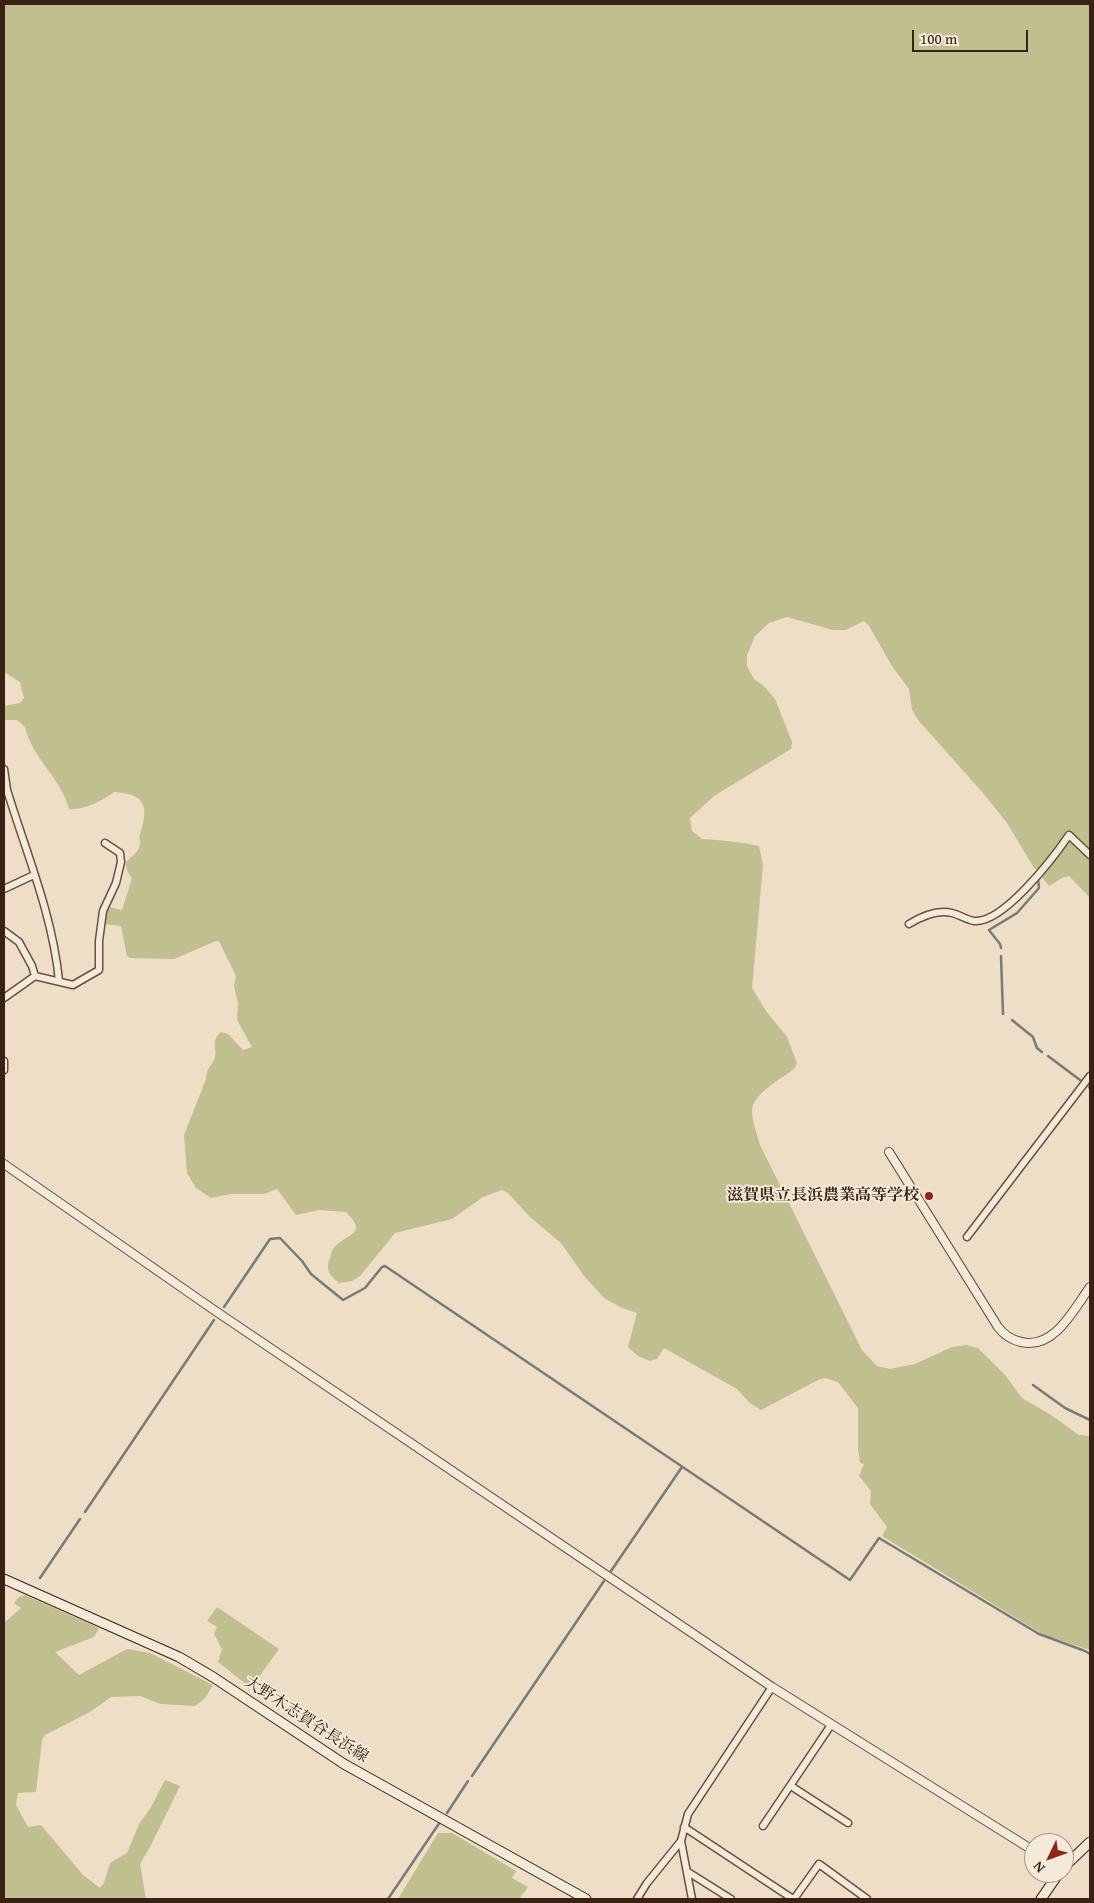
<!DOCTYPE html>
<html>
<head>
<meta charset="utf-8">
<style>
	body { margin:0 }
	#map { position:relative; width:1094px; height:1903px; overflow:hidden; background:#eedec5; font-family:"Gentium Book Plus",serif }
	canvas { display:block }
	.frame { position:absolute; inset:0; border:5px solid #392114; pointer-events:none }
	.north { position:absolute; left:1024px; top:1833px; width:50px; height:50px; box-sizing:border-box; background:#f4ead9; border:1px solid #a99a8a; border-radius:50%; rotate:228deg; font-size:14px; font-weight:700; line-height:20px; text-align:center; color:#392114 }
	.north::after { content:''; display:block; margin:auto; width:18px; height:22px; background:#8f2418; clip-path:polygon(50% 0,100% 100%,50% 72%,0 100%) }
	.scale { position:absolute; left:912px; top:30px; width:116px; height:22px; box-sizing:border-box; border:2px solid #392114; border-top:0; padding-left:6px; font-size:15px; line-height:18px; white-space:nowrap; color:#392114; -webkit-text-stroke:4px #f4ead9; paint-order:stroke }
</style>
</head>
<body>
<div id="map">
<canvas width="1094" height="1903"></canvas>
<div class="frame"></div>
<div class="north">N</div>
<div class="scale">100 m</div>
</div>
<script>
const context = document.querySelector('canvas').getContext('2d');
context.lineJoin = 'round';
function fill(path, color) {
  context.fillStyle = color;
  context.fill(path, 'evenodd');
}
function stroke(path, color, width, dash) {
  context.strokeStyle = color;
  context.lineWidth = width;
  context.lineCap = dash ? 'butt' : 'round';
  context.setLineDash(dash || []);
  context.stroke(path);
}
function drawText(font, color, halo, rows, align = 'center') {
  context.font = font + ' "Gentium Book Plus","Noto Serif JP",serif';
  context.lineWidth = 4;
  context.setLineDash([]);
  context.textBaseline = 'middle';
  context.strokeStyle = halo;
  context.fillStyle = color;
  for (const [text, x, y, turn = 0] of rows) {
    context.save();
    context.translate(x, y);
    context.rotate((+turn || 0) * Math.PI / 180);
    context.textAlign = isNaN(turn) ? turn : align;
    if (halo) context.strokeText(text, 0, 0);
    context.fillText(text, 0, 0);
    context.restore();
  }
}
const green = new Path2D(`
	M4,4h1086v894l-21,-22 -7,2 -13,8 -16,-20 -26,-43 -24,-30 -64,-72 -7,-11 -3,-21 -17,-23 -23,-40 -5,-5 -18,9h-13l-46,-13 -18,6 -14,13 -8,19v11l7,13 10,7 11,13 17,43 -1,7 -77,47 -24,22 2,13 10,8c20,1 38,3 57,7l4,19 -11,123 14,23 21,26 10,26 -3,6c-12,9 -41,25 -42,41 0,11 5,24 8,35l102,205 15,16 13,3 25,-5 37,-17 14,-2 12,3 27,27 17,23 29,17 28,20 11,1v214l-46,-15 -162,-99 5,-9 -17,-23 1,-13 -12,-15 5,-12 -4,-1 -2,-14v-41l-20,-26 -13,-4 -7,2 -57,30 -11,-7 -13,-14 -73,-41 -7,11 -7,2 -12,-5 -10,-9 9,-34 -15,-5 -18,-10 -20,-22 -23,-33 -31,-26 -22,-24 -6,-3 -19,7 -31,22 -57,14 -35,43 -8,5 -13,2c-9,-8 -13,-11 -10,-23 2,-3 2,-8 4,-11 12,-16 37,-13 13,-37l-27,-2 -23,5 -19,-26 -13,5h-33l-20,4 -15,-10 -9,-15 -3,-38 22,-56c0,-9 4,-12 8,-19 5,-10 -5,-18 7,-28l7,2 15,16 9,-3 -15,-27 1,-17 -4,-17 2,-10 -17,-35h-3l-42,18 -44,-1 -3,-2 -6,-30 -17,-2 5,-17 13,3 10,-32c-16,-21 4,-17 8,-33 1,-4 -2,-8 0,-11 9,-28 6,-40 -26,-42 -10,8 -32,19 -45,17 -7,-30 -37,-51 -44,-82l-8,-7h-13v-14l16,-3 4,-5 -4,-16 -16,-10z
	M25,1595l74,33 -5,9 -39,15 24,23 48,-26 23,4 63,32 -8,13 -10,8 -34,-2 -21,-8 -29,1 -21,15 -45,23 -3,5 -6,52 -18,1 -2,12 12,22 13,-2 42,50 17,13 4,-5 6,-20 17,-10 12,-29 11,-15 15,-29 15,6 -30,61 -10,17 6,35h-142v-276l17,-15 -7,-5 5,-6z
	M217,1607l62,42 -28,39 -33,-26 4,-13 -8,-15 3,-7 -10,-6z
	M438,1833h14l64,38 -4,7 16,9 -9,12h-121z`);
const stream = new Path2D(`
	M1001,948l-1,-4 -11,-14 28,-17 22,-25 -1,-9
	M1001,956l2,58
	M1012,1020l21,17 4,11 5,4
	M1048,1056l32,24
	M1089,1087l1,1
	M224,1307l46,-68 10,-1 22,23 9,13 32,26 22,-12 17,-21 3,-1 465,314 29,-42 160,96 46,17 5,3
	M1033,1385l32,23 25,12
	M85,1512l129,-192
	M611,1571l71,-104
	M40,1578l40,-59
	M472,1776l132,-195
	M447,1813l21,-32
	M388,1899l52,-77`);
const minor = new Path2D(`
	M4,769l3,21c19,62 46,126 52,191
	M4,889l30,-14
	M909,924c13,-8 28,-15 43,-11 8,2 15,7 22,8 29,3 80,-64 95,-86l21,20
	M4,931l15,11 13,24 3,10
	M4,998l31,-22 38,9 26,-15v-29l4,-30 13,-28 5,-21 -1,-9 -15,-10
	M4,1061v9
	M967,1237l123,-161
	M791,1786l57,37
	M763,1826l68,-101
	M684,1827l109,72
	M688,1872l43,27
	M637,1899l10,-16 34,-42
	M692,1899l-11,-58 7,-27 84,-127
	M794,1899l25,-35 48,35`);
const tertiary = new Path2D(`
	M889,1152l109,175c6,8 14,13 23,15 33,8 53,-33 69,-55
	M4,1164l210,146 558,377 262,164`);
const secondary = new Path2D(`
	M4,1579l175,78 34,20 131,87 242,135
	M1064,1867l26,-25
	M1041,1899l18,-26`);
const markers = [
	[929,1196,5,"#8f2418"]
];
const poiNames = [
	["滋賀県立長浜農業高等学校",919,1196]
];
const streetNames = [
	["大野木志賀谷長浜線",306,1720,33]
];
fill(green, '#c0bf8f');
stroke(stream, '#747d79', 2.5);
stroke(minor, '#665040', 9);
stroke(tertiary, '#665040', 10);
stroke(secondary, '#392114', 11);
stroke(minor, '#f4ead9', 6);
stroke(tertiary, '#f4ead9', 8);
stroke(secondary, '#f4ead9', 9);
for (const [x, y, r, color] of markers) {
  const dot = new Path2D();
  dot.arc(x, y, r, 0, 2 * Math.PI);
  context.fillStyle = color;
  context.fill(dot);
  stroke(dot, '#f4ead9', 2);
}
drawText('bold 16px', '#392114', '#f4ead9', poiNames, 'right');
drawText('16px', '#392114', '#f4ead9', streetNames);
</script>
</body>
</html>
